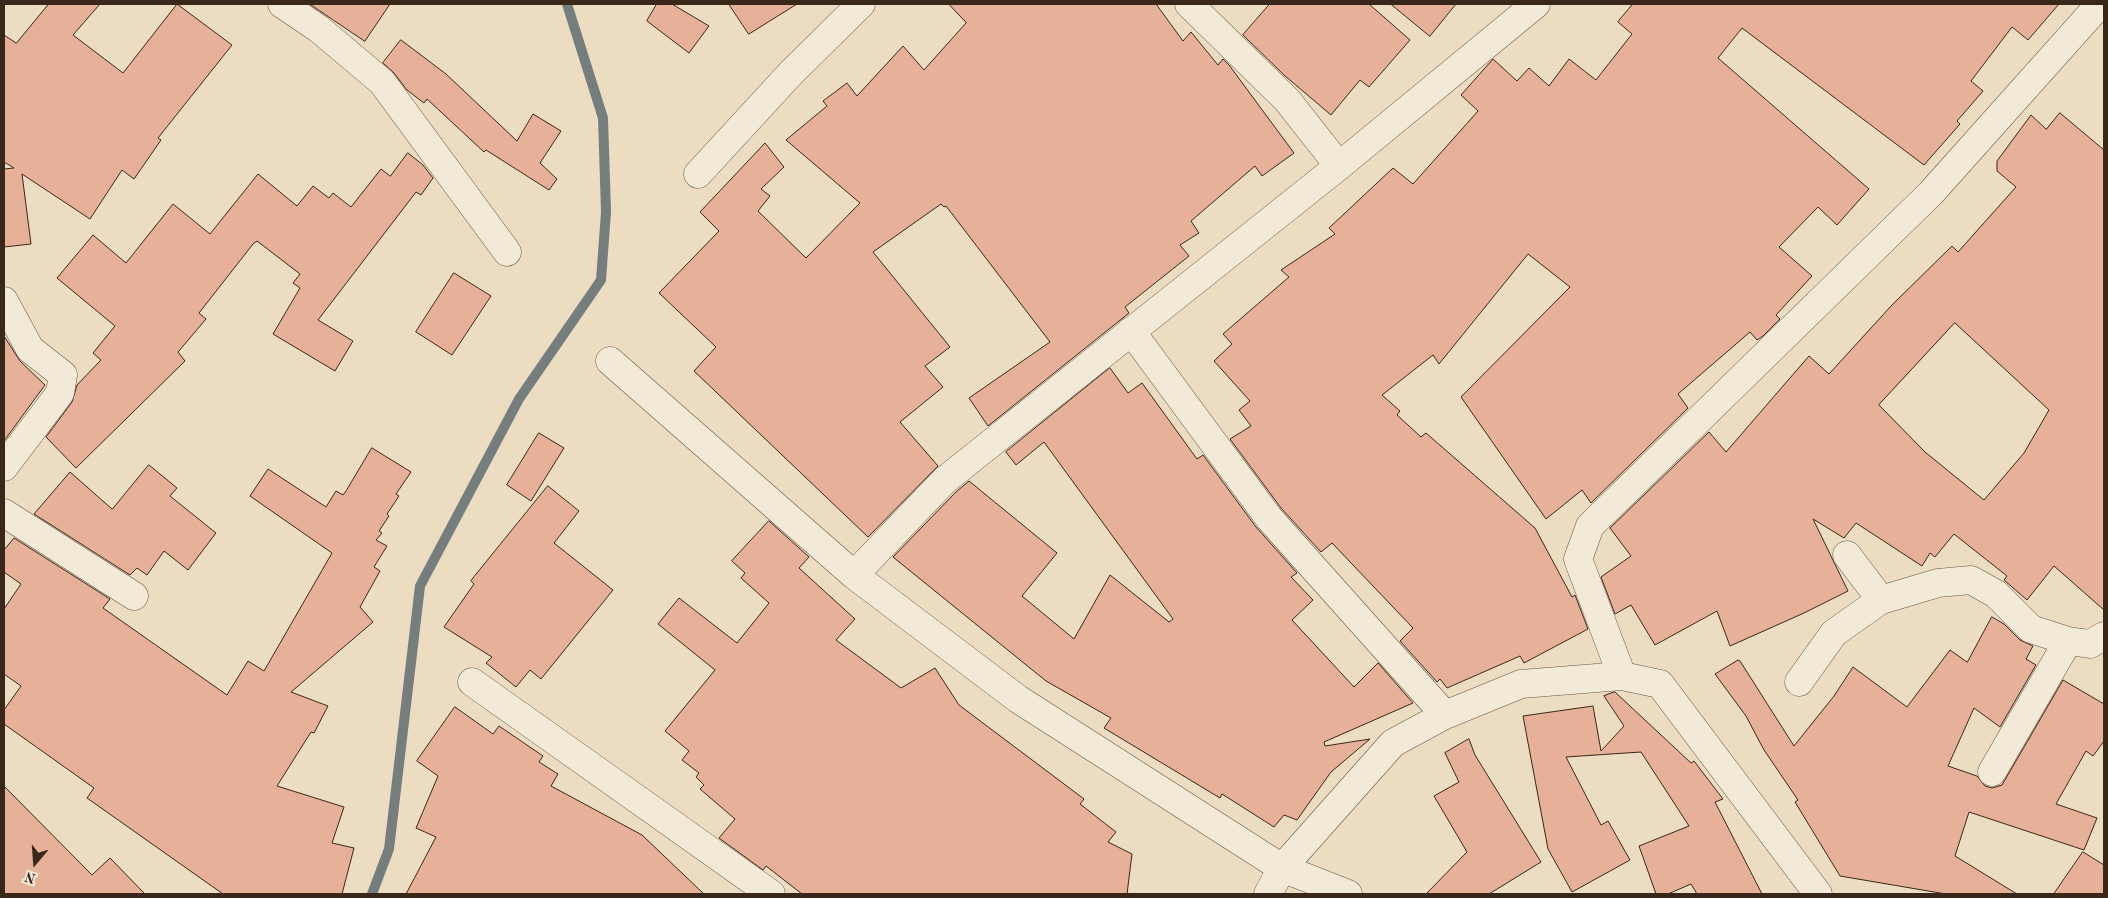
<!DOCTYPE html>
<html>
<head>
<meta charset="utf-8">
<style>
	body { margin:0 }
	#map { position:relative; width:2108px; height:898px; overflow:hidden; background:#ecddc2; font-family:"Old Standard TT",serif }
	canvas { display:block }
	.frame { position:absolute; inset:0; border:5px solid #39271a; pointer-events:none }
	.north { position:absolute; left:10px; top:838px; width:50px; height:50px; -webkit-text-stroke:4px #f3e9d7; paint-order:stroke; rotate:198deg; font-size:14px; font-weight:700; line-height:20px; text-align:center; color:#39271a }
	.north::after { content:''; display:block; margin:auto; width:18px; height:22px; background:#39271a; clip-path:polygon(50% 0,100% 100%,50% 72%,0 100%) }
</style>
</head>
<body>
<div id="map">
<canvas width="2108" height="898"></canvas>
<div class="frame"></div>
<div class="north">N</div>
</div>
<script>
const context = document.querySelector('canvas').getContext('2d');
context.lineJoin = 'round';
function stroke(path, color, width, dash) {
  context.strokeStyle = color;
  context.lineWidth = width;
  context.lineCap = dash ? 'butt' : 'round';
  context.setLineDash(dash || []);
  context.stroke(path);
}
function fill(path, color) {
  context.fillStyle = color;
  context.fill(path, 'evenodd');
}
const stream = new Path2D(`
	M372,894l17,-45 31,-263 99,-187 82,-119 5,-68 -3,-94 -36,-114`);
const building = new Path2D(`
	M49,4h51l-27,31 50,38 54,-69 55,41 -74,93 3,2 -27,39 -12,-9 -32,49 -68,-45 9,70 -27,3v-78l10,-1 -10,-6v-127l12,8z
	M310,4h80l-25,37z
	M657,4h15l37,22 -20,27 -42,-32z
	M729,4h68l-48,30z
	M949,4h207l27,37 8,-9 27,33 5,-6 6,6 65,88 -32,23 -7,-10 -64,55 8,12 -19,12 9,11 -64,51 4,6 -141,113 -19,-28 81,-56 -104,-136 -2,1 -3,-3 -68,48 77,95 -25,19 18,21 -43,35 38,44 -70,71 -174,-166 22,-24 -57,-54 60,-62 -19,-19 65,-69 19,24 -23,22 9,7 -12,15 48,47 54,-55 -74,-63 41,-34 -4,-5 24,-18 10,13 46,-50 21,24 42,-47z
	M1270,4h99l41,36 -41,47 -9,-7 -29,35 -47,-40 -41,-40z
	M1391,4h65l-26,32z
	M1633,4h426l-31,36 -16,-13 -41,54 12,10 -26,30 3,3 -36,41 -182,-137 -24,30 151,131 -32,36 -19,-18 -39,40 33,29 -36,39 4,4 -17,17 -6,4 -7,-8 -72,62 10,14 -97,95 -9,-13 -36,29 -85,-122 109,-110 -42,-33 -89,110 -6,-9 -51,40 18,16 -3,4 24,22 5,-4 109,95 37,69 3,-2 13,34 -64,34 -4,-7 -73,32 -7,-9 -3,3 -37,-41 13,-13 -81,-85 -11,9 -40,-44 -51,-69 21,-13 -12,-16 11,-9 -36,-40 18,-17 -9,-10 66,-57 -8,-7 54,-36 -6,-6 64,-60 20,16 65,-73 -17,-16 32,-36 24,22 12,-13 20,18 20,-27 27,21 36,-46 -14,-12z
	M401,40l45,34 71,67 16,-27 28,17 -21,32 17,16 -8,11 -63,-40 -2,2 -57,-53 -3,4 -17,-13 -13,-17 -11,-10z
	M2060,113l44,37v460l-50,-44 -27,34 -23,-20 3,-4 -53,-42 -19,23 -5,-4 -8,13 -66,-43 -12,15 -31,-19 35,72 -44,22 -74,33 -13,-35 -62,34 -24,-40 -16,9 -14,-37 30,-21 -21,-28 99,-96 17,20 83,-96 20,18 63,-69 60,-59 6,6 58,-65 -19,-16v-10l34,-46 15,14zM1955,323l94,87 -25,43 -40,47 -59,-48 -46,-47z
	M408,153l15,12 10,13 -12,17 -5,-3 -98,128 35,21 -18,30 -62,-37 27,-46 -7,-5 7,-9 -43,-33 -4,3 -54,69 7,6 -28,33 7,9 -109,107 -30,-31 26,-35 5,-17 24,-25 -8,-7 22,-27 -58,-48 36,-43 33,28 47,-59 37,30 48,-60 39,32 16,-20 16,12 4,-5 18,14 30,-38 9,7z
	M454,273l37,23 -39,59 -36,-23z
	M4,336l16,25 25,24 -41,56z
	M1110,368l18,25 14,-10 55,76 6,-4 53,72 41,46 -6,4 22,23 -21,20 62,67 24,-24 35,40 -89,39 1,4 45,-7 -39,33 -34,48 -13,-5 -10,12 -52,-33 -2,4 -116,-70 7,-10 -65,-37 -153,-124 63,-65 13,-11 88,72 -35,43 52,43 36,-64 59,47 4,-3 -129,-177 -28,23 -10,-13z
	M539,433l25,15 -33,53 -24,-16z
	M372,448l39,24 -15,22 3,2 -12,18 2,2 -10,15 3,2 -6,7 11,6 -13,21 6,4 -20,36 13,15 -82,70 37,14 -14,27 -3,-1 -34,54 67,21 -12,36 22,5 -12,46h-119l-136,-96 7,-10 -90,-64v-14l17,-24 -17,-12v-65l17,-25 -17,-12v-22l10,-12 96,61 -7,9 124,87 21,-34 16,10 68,-118 -82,-57 18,-27 58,38 10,-16 7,4 3,-4z
	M149,465l28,23 -7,8 46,37 -28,37 -24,-19 -17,24 -10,-7 -7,7 -96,-61 36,-42 42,37z
	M548,486l31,25 -25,32 59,47 -72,89 -11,-9 -14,17 -30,-24 6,-6 -48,-30 30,-43 -3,-3z
	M769,521l40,36 -10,11 56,51 -19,21 65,48 34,-20 24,37 125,94 -4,5 36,28 -8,10 24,12 -5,40h-325l-36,-28 -3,4 -44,-32 16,-19 -35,-30 4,-4 -8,-8 3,-4 -17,-13 7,-9 -24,-20 50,-61 -57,-46 21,-26 58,45 32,-40 -28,-25 4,-5 -13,-12z
	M1992,617l12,7 16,16 13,6 -7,13 10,6 -36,62 -26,-19 -26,58 29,10 8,10 7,2 10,-3 61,-105 41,24v37l-11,15 -7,-5 -30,53 41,14 -13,32 -115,-38 -14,44 62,38h-71l-106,-18 -45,-74 3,-2 -34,-50 -18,-34 -31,-42 23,-14 2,1 54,85 40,-50 19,-29 54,40 43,-57 17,12z
	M1615,692l76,71 3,-2 29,38 -8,3 47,92h-65l-6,-10 -23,10h-12l-17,-48 50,-20 -48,-74 -75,5 35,68 7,-4 22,39 -58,32 -24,-43 -25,-133 70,-10 8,45 23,-25 -20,-30z
	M455,707l38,27 6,-8 44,30 -4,6 19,12 -7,12 91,49 62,59h-298l30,-57 -20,-9 22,-52 -21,-15z
	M1469,739l6,16 66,107 -52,32h-63l41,-42 -33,-56 25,-14 -14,-29z
	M4,786l88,89 18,-17 35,36h-141z
	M2083,852l21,13v29h-50z`);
const minor = new Path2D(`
	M282,4l37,25 63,53 125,170
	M1189,4l98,96 52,66
	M698,174l93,-101 70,-69
	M4,301l26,48 33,26 -3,18 -56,74
	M1131,331l138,187 176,197
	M610,361l244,214 164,124 264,169 66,26
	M4,513l130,83
	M1847,555l34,45 57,-17 33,-3 25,14 35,35 37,12 22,3 14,-8
	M854,575l91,-95 394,-314 197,-162
	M1622,676l-44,-117 12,-33 341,-333 169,-189
	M472,682l299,212
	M1799,682l35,-49 47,-33
	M1992,772l76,-131
	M1268,894l14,-26 111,-125 52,-28 76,-31 101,-8 38,8 158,210`);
stroke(stream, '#767e7d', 10);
fill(building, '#e7b099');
stroke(building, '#39271a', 1);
stroke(minor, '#665444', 29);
stroke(minor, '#f3e9d7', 28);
</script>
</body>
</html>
